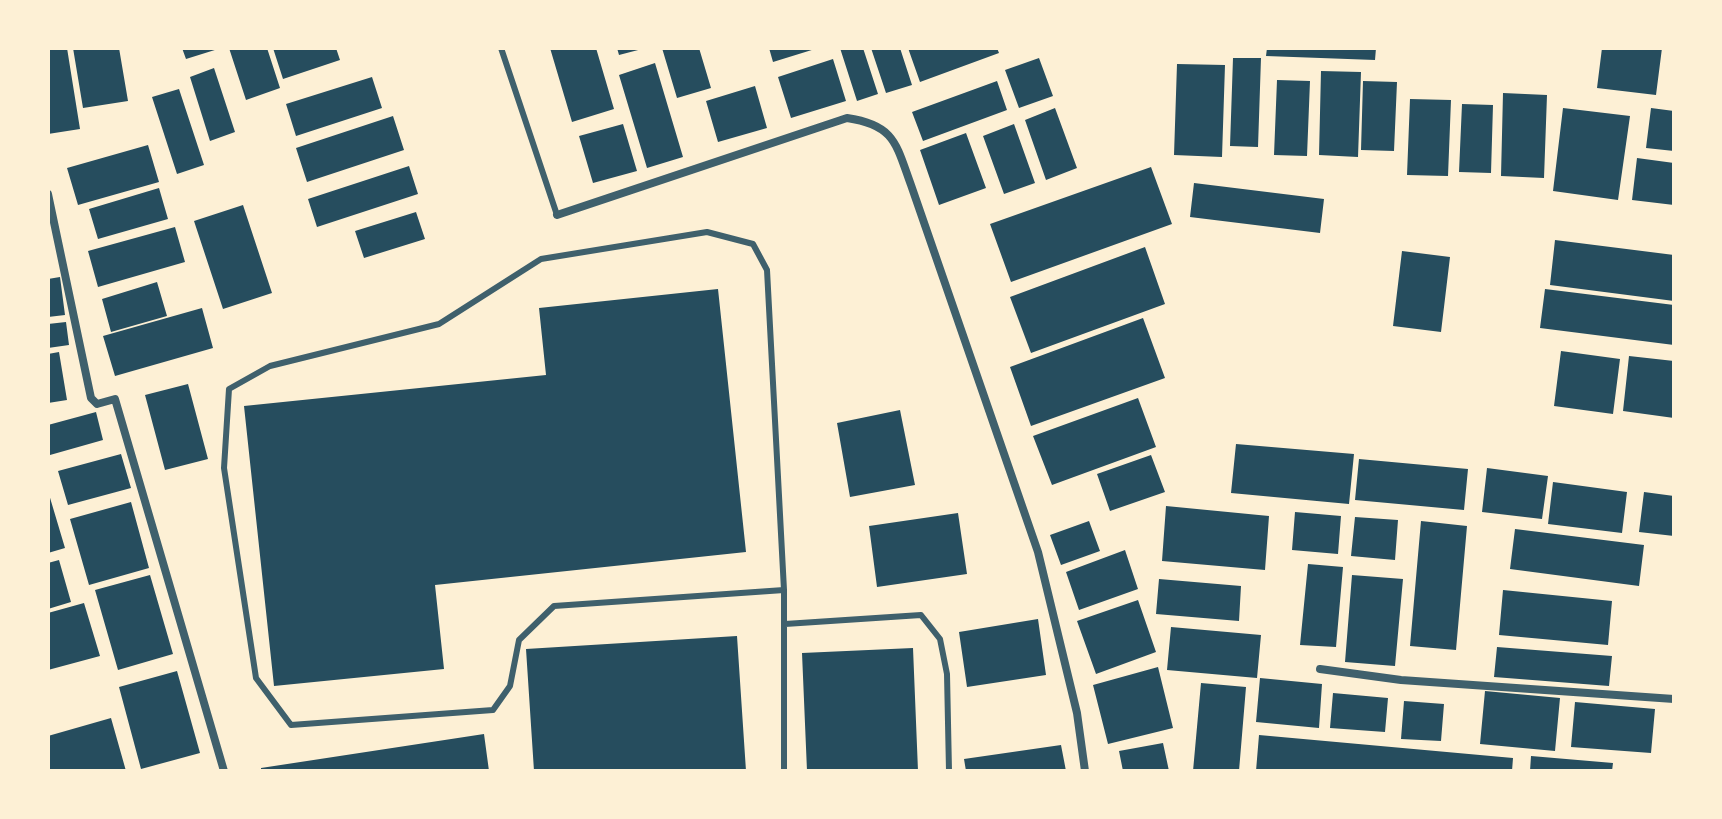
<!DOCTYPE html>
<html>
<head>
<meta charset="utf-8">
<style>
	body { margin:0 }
	#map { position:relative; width:1722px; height:819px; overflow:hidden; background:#fdf0d5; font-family:Lato,sans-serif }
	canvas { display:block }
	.frame { position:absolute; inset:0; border:50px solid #fdf0d5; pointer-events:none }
</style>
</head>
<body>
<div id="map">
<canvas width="1722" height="819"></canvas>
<div class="frame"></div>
</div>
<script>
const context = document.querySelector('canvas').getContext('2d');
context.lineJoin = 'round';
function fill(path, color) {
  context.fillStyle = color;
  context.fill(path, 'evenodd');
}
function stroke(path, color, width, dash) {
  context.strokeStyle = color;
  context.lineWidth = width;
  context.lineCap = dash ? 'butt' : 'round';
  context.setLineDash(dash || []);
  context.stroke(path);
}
const building = new Path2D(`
	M48,48h19l13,81 -32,5z
	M73,48h46l9,53 -45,7z
	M182,48h36v1l-32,10z
	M229,48h38l13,40 -34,12z
	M273,48h63l4,12 -57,19z
	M550,48h46l18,61 -42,13z
	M617,48h25v1l-23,6z
	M662,48h37l12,40 -34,10z
	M769,48h46v1l-42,13z
	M840,48h23l15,46 -21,7z
	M871,48h29l12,37 -26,8z
	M908,48h89l2,5 -79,29z
	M1267,48h109l-1,12 -109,-4z
	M1602,48h60l-6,47 -59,-7z
	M1039,58l14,38 -34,12 -14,-38z
	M1233,58h28l-3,89 -28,-1z
	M833,59l13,42 -55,17 -13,-41z
	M655,63l28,94 -36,11 -28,-93z
	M1177,64l48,1 -3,92 -48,-2z
	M214,68l21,64 -25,9 -20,-64z
	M1321,71l40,1 -3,85 -39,-2z
	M372,77l10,31 -86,28 -10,-32z
	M1277,80l33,1 -3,75 -33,-1z
	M997,81l10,29 -84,31 -11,-29z
	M1363,81l34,1 -3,69 -33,-1z
	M755,86l12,42 -49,14 -12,-41z
	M179,89l25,76 -27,9 -25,-77z
	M1503,93l44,2 -3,83 -43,-2z
	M1410,99l41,1 -3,76 -41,-1z
	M1462,104l31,1 -2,68 -32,-1z
	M1055,108l22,60 -31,12 -21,-60z
	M1563,108l67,8 -12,84 -65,-9z
	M1651,108l23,3v40l-28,-3z
	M393,116l11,34 -97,32 -11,-34z
	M623,124l14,47 -44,12 -14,-47z
	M1014,124l21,59 -31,11 -21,-58z
	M966,133l20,55 -47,17 -19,-55z
	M148,145l11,37 -81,23 -11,-37z
	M1637,158l37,5v42l-42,-5z
	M409,166l9,28 -101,33 -9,-28z
	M1151,167l21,57 -161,58 -21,-58z
	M1194,183l130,16 -4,34 -130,-16z
	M159,188l9,31 -70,20 -9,-30z
	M243,205l29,88 -49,16 -29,-88z
	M416,212l9,27 -61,19 -9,-27z
	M175,227l10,35 -87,25 -10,-36z
	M1555,240l119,15v46l-124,-16z
	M1145,247l20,57 -134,49 -21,-56z
	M1402,251l48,6 -9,75 -48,-6z
	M60,277l5,38 -17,2v-38z
	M157,282l10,34 -56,16 -9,-33z
	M718,289l28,263 -311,33 9,84 -170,17 -30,-280 302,-31 -7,-67z
	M1545,289l129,16v40l-134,-17z
	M202,308l11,40 -98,28 -12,-40z
	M1143,318l22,60 -134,48 -21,-59z
	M66,322l3,23 -21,3v-24z
	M1561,351l59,8 -7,55 -59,-8z
	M59,352l8,48 -19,3v-49z
	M1629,356l45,5v57l-51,-7z
	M188,384l20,75 -43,11 -20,-75z
	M1138,398l18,49 -104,38 -19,-49z
	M900,410l15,75 -65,12 -13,-74z
	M96,412l7,28 -53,15 -2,-30z
	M1236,444l118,10 -5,50 -118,-11z
	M121,454l10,34 -63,17 -10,-34z
	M1151,455l14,37 -55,19 -13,-37z
	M1359,459l109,10 -4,41 -109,-10z
	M1487,468l61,8 -6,43 -60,-7z
	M1553,482l74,10 -5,41 -74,-9z
	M48,491l17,57 -17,5z
	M1644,492l30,4v40l-35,-4z
	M131,502l18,66 -60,17 -19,-66z
	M1166,506l103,10 -4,54 -103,-9z
	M1295,512l46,4 -3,38 -46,-4z
	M958,513l9,61 -90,13 -8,-61z
	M1355,517l43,3 -3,40 -44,-4z
	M1089,521l11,30 -39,14 -11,-30z
	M1421,521l46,5 -11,124 -46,-4z
	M1515,529l129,16 -5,41 -129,-17z
	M1125,550l13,39 -59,21 -13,-38z
	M59,560l12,42 -23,7v-46z
	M1308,564l35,3 -7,80 -36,-2z
	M150,575l23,79 -55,16 -23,-80z
	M1352,575l51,4 -8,87 -50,-4z
	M1159,579l82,7 -2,35 -83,-7z
	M1503,590l109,11 -4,44 -109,-10z
	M1138,600l18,52 -60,22 -19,-53z
	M84,603l16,53 -52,14v-57z
	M1038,619l8,56 -79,12 -8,-55z
	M1171,627l90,8 -4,43 -90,-8z
	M737,636l9,135h-212l-8,-122z
	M1497,647l115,9 -3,30 -115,-9z
	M913,648l5,123h-111l-5,-118z
	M1158,667l15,61 -65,16 -15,-59z
	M177,671l23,82 -59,16 -22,-82z
	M1260,678l62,6 -3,44 -63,-6z
	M1201,683l45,4 -7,84h-46z
	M1485,691l75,7 -5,53 -75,-7z
	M1333,693l55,5 -3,34 -55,-4z
	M1404,701l40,3 -3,37 -40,-2z
	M1575,702l80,7 -4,44 -80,-6z
	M111,718l15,53h-78v-35z
	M484,734l5,37h-228v-3z
	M1259,735l254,23 -1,13h-256z
	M1163,743l6,28h-46l-4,-20z
	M1061,745l5,26h-100l-2,-12z
	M1531,756l82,7 -1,8h-82z`);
const service = new Path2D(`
	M501,48l56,167
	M785,624l136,-9 19,24 7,35 2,97
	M784,771v-181l-17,-320 -14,-26 -46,-12 -166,27 -102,65 -169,42 -41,23 -5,79 32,210 35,47 202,-15 17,-24 9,-46 35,-34 230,-16`);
const minor = new Path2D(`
	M48,194l43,204 6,6 18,-5 109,372
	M557,215l290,-97c48,7 49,26 64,67l127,367 39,161 8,58
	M1320,669l81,11 273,19`);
fill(building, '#264d5e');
stroke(service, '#3f606c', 6);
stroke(minor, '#3f606c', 8);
</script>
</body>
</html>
